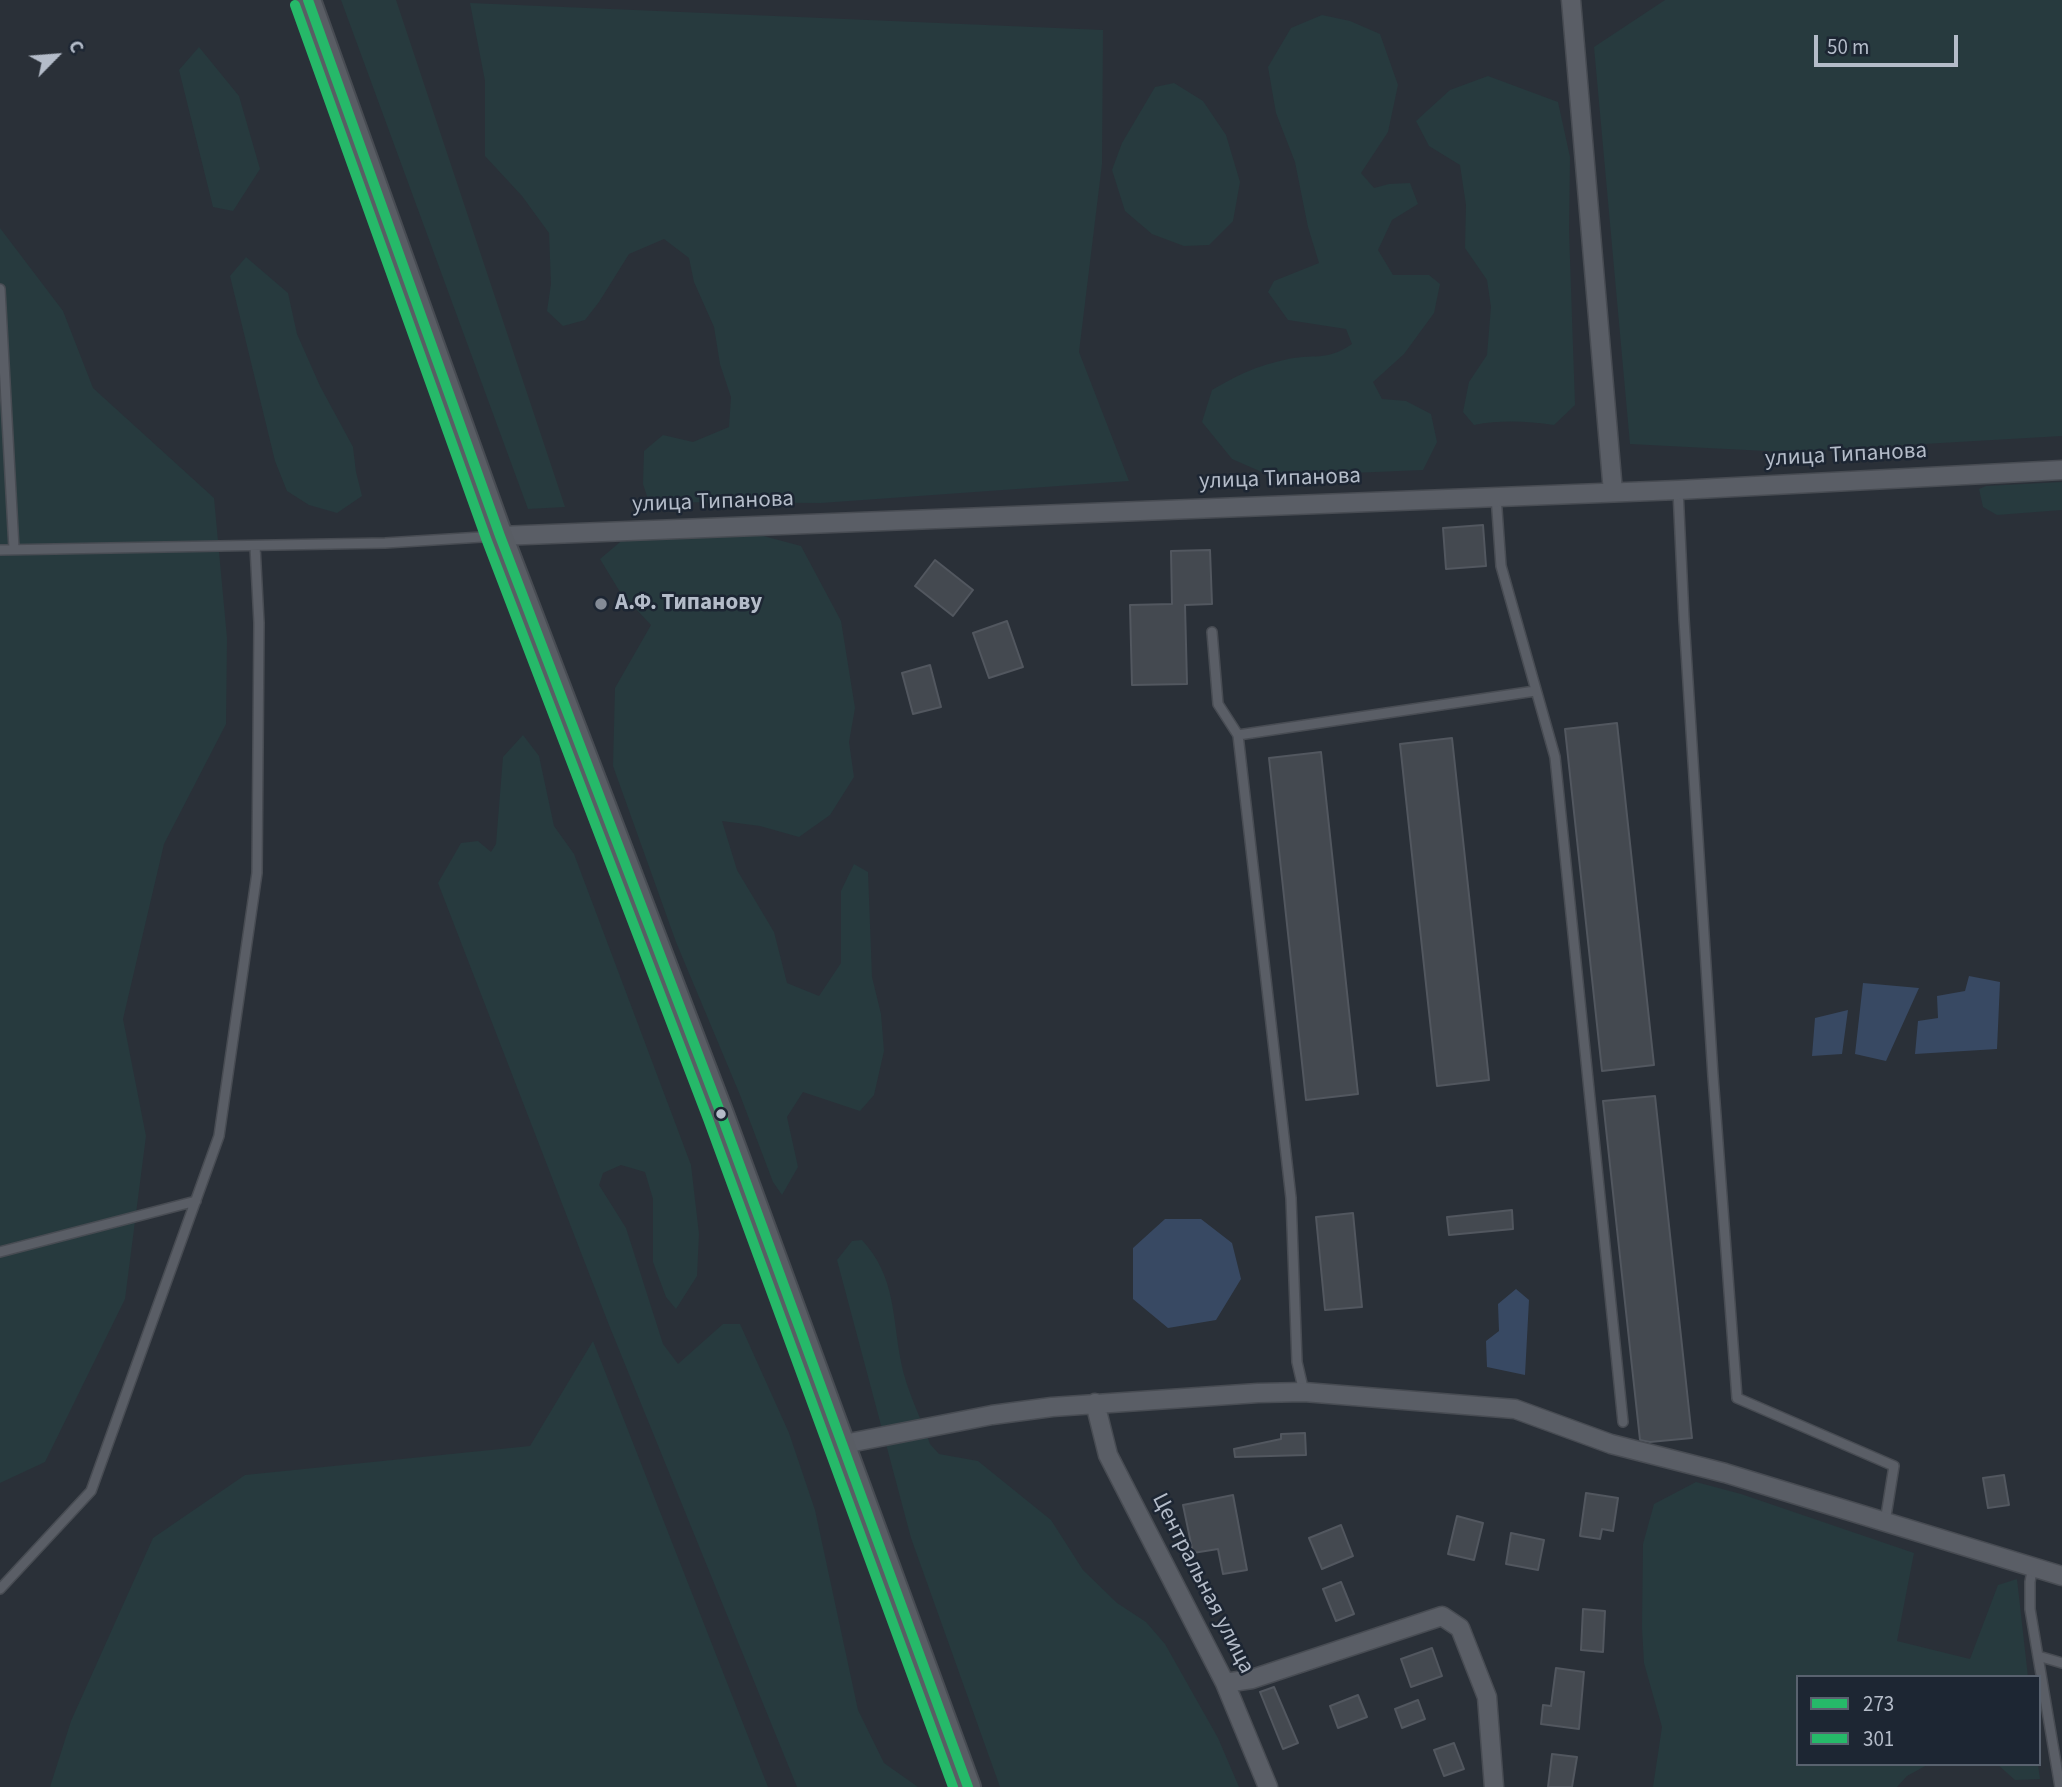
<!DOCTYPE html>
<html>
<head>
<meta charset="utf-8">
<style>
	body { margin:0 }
	#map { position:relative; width:2062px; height:1787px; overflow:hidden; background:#2a3038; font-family:"Source Sans 3",sans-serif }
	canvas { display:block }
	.legend { position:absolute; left:1796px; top:1675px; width:245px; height:91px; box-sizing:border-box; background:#1d2633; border:2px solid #59626f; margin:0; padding:9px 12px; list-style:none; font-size:21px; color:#b4bcc9 }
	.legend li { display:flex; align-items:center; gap:14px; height:35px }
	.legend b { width:35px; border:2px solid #59626f }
	.north { position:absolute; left:21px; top:21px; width:70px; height:70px; -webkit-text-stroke:5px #1d2633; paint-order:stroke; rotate:65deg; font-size:19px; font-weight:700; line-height:28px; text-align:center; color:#b4bcc9 }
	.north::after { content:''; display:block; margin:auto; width:24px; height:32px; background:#b4bcc9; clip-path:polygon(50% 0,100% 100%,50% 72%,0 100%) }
	.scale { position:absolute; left:1814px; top:35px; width:144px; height:32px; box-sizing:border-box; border:4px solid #b4bcc9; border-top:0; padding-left:9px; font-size:21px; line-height:24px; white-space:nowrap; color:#b4bcc9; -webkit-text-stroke:5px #1d2633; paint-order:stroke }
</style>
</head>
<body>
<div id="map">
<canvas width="2062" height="1787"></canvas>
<ul class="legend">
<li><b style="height:9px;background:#26b969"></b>273</li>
<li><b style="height:9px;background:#26b969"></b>301</li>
</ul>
<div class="north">С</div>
<div class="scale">50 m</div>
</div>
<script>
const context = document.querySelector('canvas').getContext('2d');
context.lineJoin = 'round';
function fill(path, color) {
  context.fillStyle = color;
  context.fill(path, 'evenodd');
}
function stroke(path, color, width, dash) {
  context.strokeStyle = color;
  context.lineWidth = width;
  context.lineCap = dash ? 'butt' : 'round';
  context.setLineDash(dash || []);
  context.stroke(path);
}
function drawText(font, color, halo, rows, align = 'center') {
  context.font = font + ' "Source Sans 3",sans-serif';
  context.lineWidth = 5;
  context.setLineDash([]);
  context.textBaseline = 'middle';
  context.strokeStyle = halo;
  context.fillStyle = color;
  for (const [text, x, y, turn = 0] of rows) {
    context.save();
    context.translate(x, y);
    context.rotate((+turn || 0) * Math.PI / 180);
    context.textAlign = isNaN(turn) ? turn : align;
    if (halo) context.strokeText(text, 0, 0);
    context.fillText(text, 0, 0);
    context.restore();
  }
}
const green = new Path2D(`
	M341,0h55l169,507 -37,2z
	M1665,0h397v436l-277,16 -155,-8 -36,-397z
	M470,3l633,27 -1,134 -23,188 50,129 -308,22 -172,-1 -6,-18 1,-33 19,-16 30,7 36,-15 2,-30 -11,-33 -6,-37 -20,-45 -5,-24 -25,-19 -35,15 -30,48 -14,18 -22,6 -16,-15 4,-27 -2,-51 -27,-37 -37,-40v-75z
	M1322,15l28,6 30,13 18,51 -10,47 -27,41 13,15 15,-4 21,-1 8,21 -26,16 -14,30 15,25h36l11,9 -6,29 -30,41 -31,28 9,17 24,2 25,13 6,28 -14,28 -95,4 -64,-1 -32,-14 -30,-37 10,-32c26,-15 42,-23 72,-30 28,-7 43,2 68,-16l-6,-15 -58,-9 -20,-28 6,-11 45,-18 -11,-36 -13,-65 -19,-49 -8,-46 23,-39z
	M199,47l40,49 21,73 -27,42 -20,-4 -34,-137z
	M1488,76l70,26 12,55 -1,73 6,175 -21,20c-28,-4 -53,-5 -80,0l-11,-13 6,-30 18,-27 4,-48 -4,-27 -22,-32 1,-43 -6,-40 -31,-19 -13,-25 34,-31z
	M1174,83l29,18 23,34 14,47 -7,39 -24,24 -25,1 -32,-12 -27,-23 -13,-41 10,-27 33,-56z
	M0,228l63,83 30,77 121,110 13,140 -1,86 -62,120 -41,175 23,117 -21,163 -80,163 -45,21z
	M246,257l42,36 9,41 23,52 33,61 3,25 6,24 -25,17 -28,-8 -22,-14 -12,-30 -45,-185z
	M2062,482v28l-65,5 -14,-8 -4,-18 7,-3z
	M633,531l123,3 45,12 40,75 14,87 -6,34 5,35 -24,38 -31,22 -39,-11 -38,-5 15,49 37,62 13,51 32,13 22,-33v-72l13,-27 14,8 4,105 9,37 3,37 -10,44 -14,16 -57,-19 -16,25 11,50 -16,28 -9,-13 -33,-87 -64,-153 -63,-176 2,-78 36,-63 -31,-33 -20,-33z
	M523,735l16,21 15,70 20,28 117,311 8,69 -2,42 -21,33 -10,-12 -13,-35v-63l-8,-27 -24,-7 -18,8 -4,12 27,43 37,116 15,20 45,-40h17l49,109 26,77 43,200 26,53 34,24h-121l-188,-462 -171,-442 23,-40 17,-2 13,11 5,-8 7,-87z
	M862,1240c34,37 30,76 39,122 5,27 20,56 29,82l9,10 39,7 73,59 32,50 34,33 29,19 19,22 53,94 21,49h-239l-89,-249 -74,-278 15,-19z
	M593,1341l175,446h-718l21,-66 82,-183 92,-63 285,-29z
	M1696,1482l45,12 173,59 -17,88 73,18 28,-74 19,-6 11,98h-230v87h131l-22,12 -10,11h-244l9,-60 -18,-64 -2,-35 1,-84 11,-40z
	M1997,1764h41l2,15 -25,1z`);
const water = new Path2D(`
	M1969,976l31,6 -3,67 -82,5 3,-33 20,-3 -1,-22 28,-5z
	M1863,983l56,5 -33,73 -31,-7z
	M1848,1010l-6,44 -30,2 3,-38z
	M1165,1219h36l31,24 9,36 -25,41 -48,8 -35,-29v-51z
	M1516,1289l13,11 -4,75 -38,-8 -1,-26 13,-10 -1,-27z`);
const building = new Path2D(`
	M1483,525l3,41 -40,3 -3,-41z
	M1210,550l2,54 -27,1 2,79 -55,1 -2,-80 42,-1 -1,-53z
	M935,560l38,30 -20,26 -38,-30z
	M1007,621l16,46 -34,11 -16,-45z
	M930,665l11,42 -28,7 -11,-41z
	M1617,723l37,342 -52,6 -37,-342z
	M1452,738l37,342 -52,6 -37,-342z
	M1321,752l37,342 -52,6 -37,-342z
	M1655,1096l37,342 -42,4 -10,-2 -37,-339z
	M1512,1210l1,19 -64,6 -2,-18z
	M1353,1213l9,94 -37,3 -9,-93z
	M1305,1433l1,22 -71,2 -1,-8 47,-10v-5z
	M2004,1475l5,30 -21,3 -5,-30z
	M1586,1493l32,5 -5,33 -11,-2 -2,10 -20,-3z
	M1233,1495l14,75 -24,4 -5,-25 -25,4 -10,-48z
	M1457,1516l26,7 -9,37 -26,-6z
	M1341,1525l12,31 -31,13 -13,-31z
	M1511,1533l33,7 -6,30 -32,-6z
	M1341,1582l13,32 -18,7 -13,-32z
	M1583,1609l22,2 -2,41 -22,-2z
	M1432,1648l10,28 -31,11 -10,-28z
	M1556,1668l28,4 -5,57 -38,-5 2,-19 8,1z
	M1274,1687l24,56 -15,6 -23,-57z
	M1358,1695l9,22 -29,11 -8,-22z
	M1418,1700l7,19 -23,9 -7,-19z
	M1454,1743l10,26 -20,7 -10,-26z
	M1552,1754l25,3 -5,30h-24z`);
const lane = new Path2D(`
	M0,289l14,260
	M1678,490l6,129 29,457 24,322 157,68 -9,56
	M1496,496l5,70 54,191 68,665
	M0,550l385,-7 113,-7
	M1212,632l6,72 20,31 53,463 6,164 7,30
	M1238,735l297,-44
	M0,1252l196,-51
	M2033,1565l-3,17v27l30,178
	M0,1589l91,-98 128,-355 38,-263 2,-250 -4,-77
	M2038,1656l24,7`);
const street = new Path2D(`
	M1571,0l42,492
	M500,536l1178,-46 384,-20
	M1095,1403l13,52 117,228 43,104
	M844,1444l148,-29 60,-8 206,-14 46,-1 211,17 96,35 114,29 337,103
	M1225,1683l27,-4 190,-63 18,12 27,69 7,90`);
const secondary = new Path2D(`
	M308,0l192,536 221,578 247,673`);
const bus1 = new Path2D(`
	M308,0l192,536 221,578 247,673`);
const bus2 = new Path2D(`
	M295,5l192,536 221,578 245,668`);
const markers = [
	[601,604,7,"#848b96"],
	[721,1114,6,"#b4bcc9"]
];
const streetNames = [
	["улица Типанова",1846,456,-3],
	["улица Типанова",1280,480,-2],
	["улица Типанова",713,503,-2],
	["Центральная улица",1202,1584,63]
];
const poiNames = [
	["А.Ф. Типанову",615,604]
];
fill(green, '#273a3e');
fill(water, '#384963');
fill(building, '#444950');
stroke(building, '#52575f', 2);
stroke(lane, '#484c53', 12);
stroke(street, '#484c53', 21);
stroke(secondary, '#484c53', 28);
stroke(lane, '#5a5e66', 9);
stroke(street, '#5a5e66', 18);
stroke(secondary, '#595d64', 24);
stroke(bus1, '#26b969', 10);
stroke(bus2, '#26b969', 10);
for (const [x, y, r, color] of markers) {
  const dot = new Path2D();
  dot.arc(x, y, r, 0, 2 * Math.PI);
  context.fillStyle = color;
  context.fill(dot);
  stroke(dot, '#1d2633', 2.5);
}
drawText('23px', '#b4bcc9', '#1d2633', streetNames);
drawText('bold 23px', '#b4bcc9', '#1d2633', poiNames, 'left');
</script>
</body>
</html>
